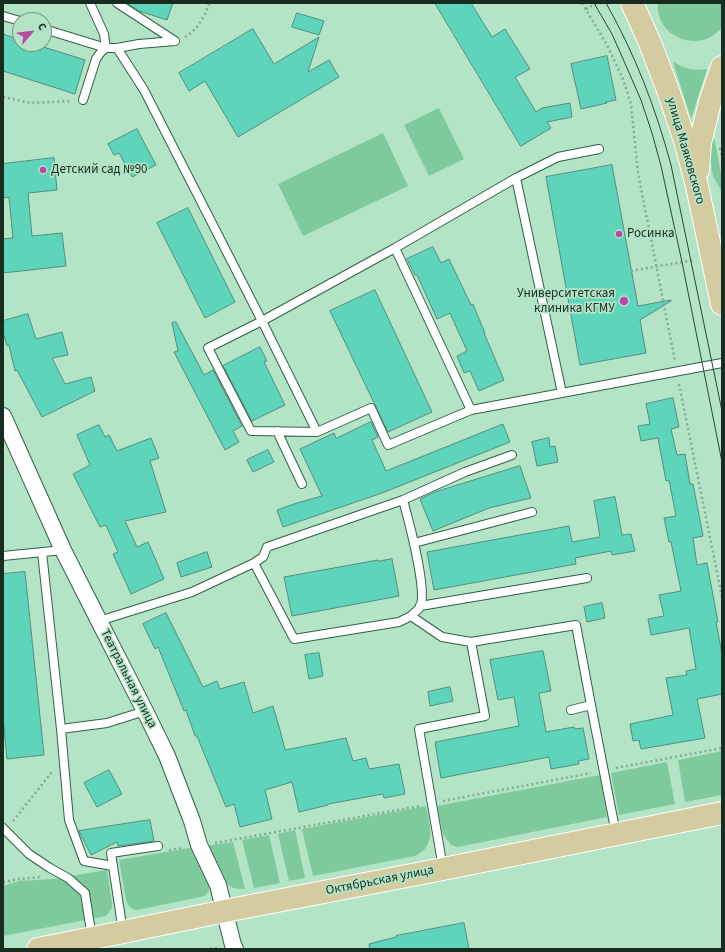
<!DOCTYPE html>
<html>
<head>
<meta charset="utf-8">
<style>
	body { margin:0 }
	#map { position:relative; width:725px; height:952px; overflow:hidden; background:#b3e4c5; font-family:"Source Sans 3",sans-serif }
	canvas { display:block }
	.frame { position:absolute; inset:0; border:4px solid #192c20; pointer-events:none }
	.north { position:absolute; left:12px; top:12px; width:40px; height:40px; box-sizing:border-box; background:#b3e4c5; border:1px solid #759a83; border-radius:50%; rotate:62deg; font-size:11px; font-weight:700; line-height:16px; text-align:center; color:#192c20 }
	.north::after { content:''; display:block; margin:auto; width:14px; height:18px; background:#bb48a3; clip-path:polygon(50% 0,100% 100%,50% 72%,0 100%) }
</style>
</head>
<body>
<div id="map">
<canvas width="725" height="952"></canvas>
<div class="frame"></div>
<div class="north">С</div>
</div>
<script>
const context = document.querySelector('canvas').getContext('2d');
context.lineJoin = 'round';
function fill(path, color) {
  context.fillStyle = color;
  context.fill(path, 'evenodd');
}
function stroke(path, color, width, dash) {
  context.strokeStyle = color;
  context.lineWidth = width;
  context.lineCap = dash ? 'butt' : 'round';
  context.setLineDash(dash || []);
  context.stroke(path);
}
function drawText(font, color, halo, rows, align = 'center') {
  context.font = font + ' "Source Sans 3",sans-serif';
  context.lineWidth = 3.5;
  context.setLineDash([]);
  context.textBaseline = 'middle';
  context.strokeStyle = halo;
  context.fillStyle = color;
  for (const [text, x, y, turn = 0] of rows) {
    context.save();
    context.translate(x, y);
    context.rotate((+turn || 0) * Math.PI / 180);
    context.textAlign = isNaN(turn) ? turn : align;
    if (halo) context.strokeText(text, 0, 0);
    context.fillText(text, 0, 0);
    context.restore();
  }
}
const green = new Path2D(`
	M658,3h64v24c-21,28 -67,11 -64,-24z
	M673,62c14,7 18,9 34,7l-16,50z
	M439,108l25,51 -35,17 -25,-51z
	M383,133l25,53 -105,50 -25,-52z
	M713,139l2,2 7,39v12l-9,-16 -4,-23 3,-12z
	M722,751v44l-37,7 -7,-42z
	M667,762l8,42 -56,11 -8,-42z
	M600,775l7,42 -149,30 -7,-2 -8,-11 -6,-28z
	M426,806c4,19 11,40 -11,50l-102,20 -11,-47z
	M295,830l10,48 -16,3 -11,-47z
	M269,835l11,48 -26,5 -12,-48z
	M233,842l12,47c-6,0 -11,0 -15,-3 -9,-5 -19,-30 -25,-40z
	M195,847l15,38 -1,5 -4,6 -68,14c-7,-1 -9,-4 -11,-10l-7,-40z
	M107,870l5,33v5l-6,8 -103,20v-50l16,-5 34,-2z`);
const building = new Path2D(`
	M127,3h46l-6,17 -28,-9z
	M435,3h36l21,34 13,-8 25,40 -15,8 21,35 6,-4 28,-5 2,14 -25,5 4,6 -30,18z
	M297,13l27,8 -5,14 -27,-8z
	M253,29l21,35 45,-27 -11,35 21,-12 10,17 -101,60 -33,-56 -16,10 -10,-18z
	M3,34l17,6v4h14l51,16 -10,34 -72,-23z
	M607,56l9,44 -10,2 1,1 -26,6 -10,-45z
	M137,129l19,36 -24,12 -13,-24 -5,2 -6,-11z
	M54,158l3,32 -29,3 4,43 30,-3 4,33 -63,7v-34l10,-1 -4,-41 -6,1v-34z
	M612,165l26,141 33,-6v1l-31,19 6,33 -66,12 -34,-188z
	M188,208l47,94 -30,16 -48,-95z
	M433,247l8,16 8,-4 22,46 2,-1 12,29h-1l20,47 -25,11 -9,-20 -6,2 -7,-17 10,-5 -17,-38 -13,6 -20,-44h-2l-8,-16z
	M375,290l57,122 -44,20 -58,-121z
	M28,314l8,25 26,-7 6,23 -16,3 13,26 26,-7 4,14 -53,26 -25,-47 -2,1 -6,-26 -2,1 -4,-14v-11z
	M176,322l28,53 9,-5 29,56 -9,5 6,11 -14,8 -51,-98 4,-1 -6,-28z
	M260,347l7,14 -3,1 21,43 -33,16 -29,-55z
	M673,398l6,29 -8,2 6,26 8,-1 5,30h3l10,52 -10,2 4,27 10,-2 11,59h-2l6,32v40l-25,5 8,39 -64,11 -2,-9 -6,1 -3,-17 43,-9 -7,-37 21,-3 -1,-4 10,-2 -7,-41 -38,7 -3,-16 16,-3 -5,-21 22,-4 -10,-49h-2l-5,-24 12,-2 -7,-36 -3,1 -8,-43 -17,3 -3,-15 12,-2 -4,-20z
	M371,422l7,15 -6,3 14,31 117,-47 7,18 -128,51 -99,34 -6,-17 20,-7 25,-7 -22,-47 34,-16 2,5z
	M99,425l6,12 4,-2 8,16 34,-13 8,20 -9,3 16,51 -41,9 12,26 11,-5 16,37 -33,15 -18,-40 5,-2 -12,-27 -6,2 -27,-53 17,-9 -13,-30z
	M549,438l1,9 5,-1 3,16 -21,4 -5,-24z
	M268,450l6,12 -21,10 -6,-12z
	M520,466l11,32 -42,10 -56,23 -13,-32 15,-7z
	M615,497l7,38 9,-1 4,17 -23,4 -1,-4 -36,7 1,6 -142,26 -7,-38 142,-26 3,16 28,-5 -6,-36z
	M207,552l5,15 -31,10 -4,-14z
	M392,559l7,37 -107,20 -8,-39 94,-17v1z
	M25,572l19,183 -37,4 -4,-42v-143z
	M602,603l3,15 -18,4 -3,-15z
	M166,613l37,74 14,-6 3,8 24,-7 9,31 20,-7 7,24 5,20 61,-12 7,23 13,-3 3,11 30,-5 6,30 -21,4 -1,-4 -55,10v1l-29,7 -7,-30 -27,8 7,29 -32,8 -6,-23 -8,3 -29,-71h-2l-9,-26 -2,1 -26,-64 -3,2 -12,-25z
	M543,651l8,40 -12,2 7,39 28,-5 1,2 8,-1 6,31 -11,2 1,3 -28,5 -2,-12 -108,21 -6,-36 84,-16 -5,-29 -16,3 -8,-40z
	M319,653l4,23 -14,3 -4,-24z
	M450,687l3,14 -23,5 -2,-14z
	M109,770l13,24 -25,13 -13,-24z
	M150,820l4,21 -36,5 -1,-4 -26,13 -12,-24z
	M464,923l5,26h-99l-1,-5 27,-7v-1z`);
const path = new Path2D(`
	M582,3l25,42 16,34 8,25 7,69 37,188
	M586,9l11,-6
	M185,37c12,-7 20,-20 24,-34
	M18,39l2,-6
	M3,97l28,6 41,-2
	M720,148l2,9
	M631,271l63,-11
	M679,384l43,213
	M616,768l106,-20
	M443,801l148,-28
	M13,821l39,-49
	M215,843l205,-37
	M169,850l15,-2
	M3,882l16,-3 22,-2
	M210,949l8,-1`);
const service = new Path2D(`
	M117,3l58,38
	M3,16l17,5
	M44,29l62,19 -2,-14 -14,-31
	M117,48l27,42 118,231 55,111
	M83,100l13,-41 5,-7 5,-4h11l22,-4 36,-3
	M599,149l-41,8 -42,21 -121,70 -133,73 -54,27 43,83 66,1 54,-24 17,37 83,-35 251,-47
	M516,178l46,215
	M395,248l76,162
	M277,431l25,53
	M414,543l118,-31
	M42,552l19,177 8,91 15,41 29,5
	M3,556l60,-6
	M254,563l9,-6 4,-10 136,-47
	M420,606l167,-28
	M99,621l93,-29 62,-29 40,76 105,-17 12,-6
	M471,642l-29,-5 -31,-21c3,-3 7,-6 9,-9 8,-15 -12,-89 -17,-107l62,-28 47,-17
	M591,705l25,129
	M61,729l46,-6 38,-12
	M3,828l26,26 21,14 18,10 17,15 7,45
	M443,868l-24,-139 66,-13 -14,-74 105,-17 15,80 -20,5
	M123,932l-12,-79 47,-7`);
const minor = new Path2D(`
	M3,416l60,134 36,71 46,90 22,45 25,65 7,24 19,40 15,60 2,4`);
const primary = new Path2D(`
	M632,3l18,40 19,50 17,51 11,42 25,118
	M698,170l2,-27 10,-41 12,-35
	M38,949l85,-17 102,-21 218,-42 279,-56`);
const tram = new Path2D(`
	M594,3l18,31 15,34 14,32 11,33 9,33 21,96 40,200
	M606,3c29,51 50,106 65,162l51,246`);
const markers = [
	[43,170,4,"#bb48a3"],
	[619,234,4,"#bb48a3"],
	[624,301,5,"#bb48a3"]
];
const streetNames = [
	["улица Маяковского",685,151,74],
	["Театральная улица",128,679,63],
	["Октябрьская улица",380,881,-11]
];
const poiNames = [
	["Детский сад №90",51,170],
	["Росинка",627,234],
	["Университетская",615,294,"right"],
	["клиника КГМУ",615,309,"right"]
];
fill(green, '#7eca9c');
fill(building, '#5ed4bb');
stroke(building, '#528e80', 1);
stroke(service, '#326045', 10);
stroke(minor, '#326045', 18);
stroke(primary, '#fff', 24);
stroke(path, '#83aa91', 2.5, [2, 3]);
stroke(service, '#fff', 8);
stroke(minor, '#fff', 16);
stroke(primary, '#d5cba0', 22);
stroke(tram, '#2d4436', 1);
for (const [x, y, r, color] of markers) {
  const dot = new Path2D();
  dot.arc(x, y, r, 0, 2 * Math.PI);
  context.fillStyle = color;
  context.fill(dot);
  stroke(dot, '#b3e4c5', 1.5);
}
drawText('13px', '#192c20', '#b3e4c5', streetNames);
drawText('13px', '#192c20', '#b3e4c5', poiNames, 'left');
</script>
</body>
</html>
